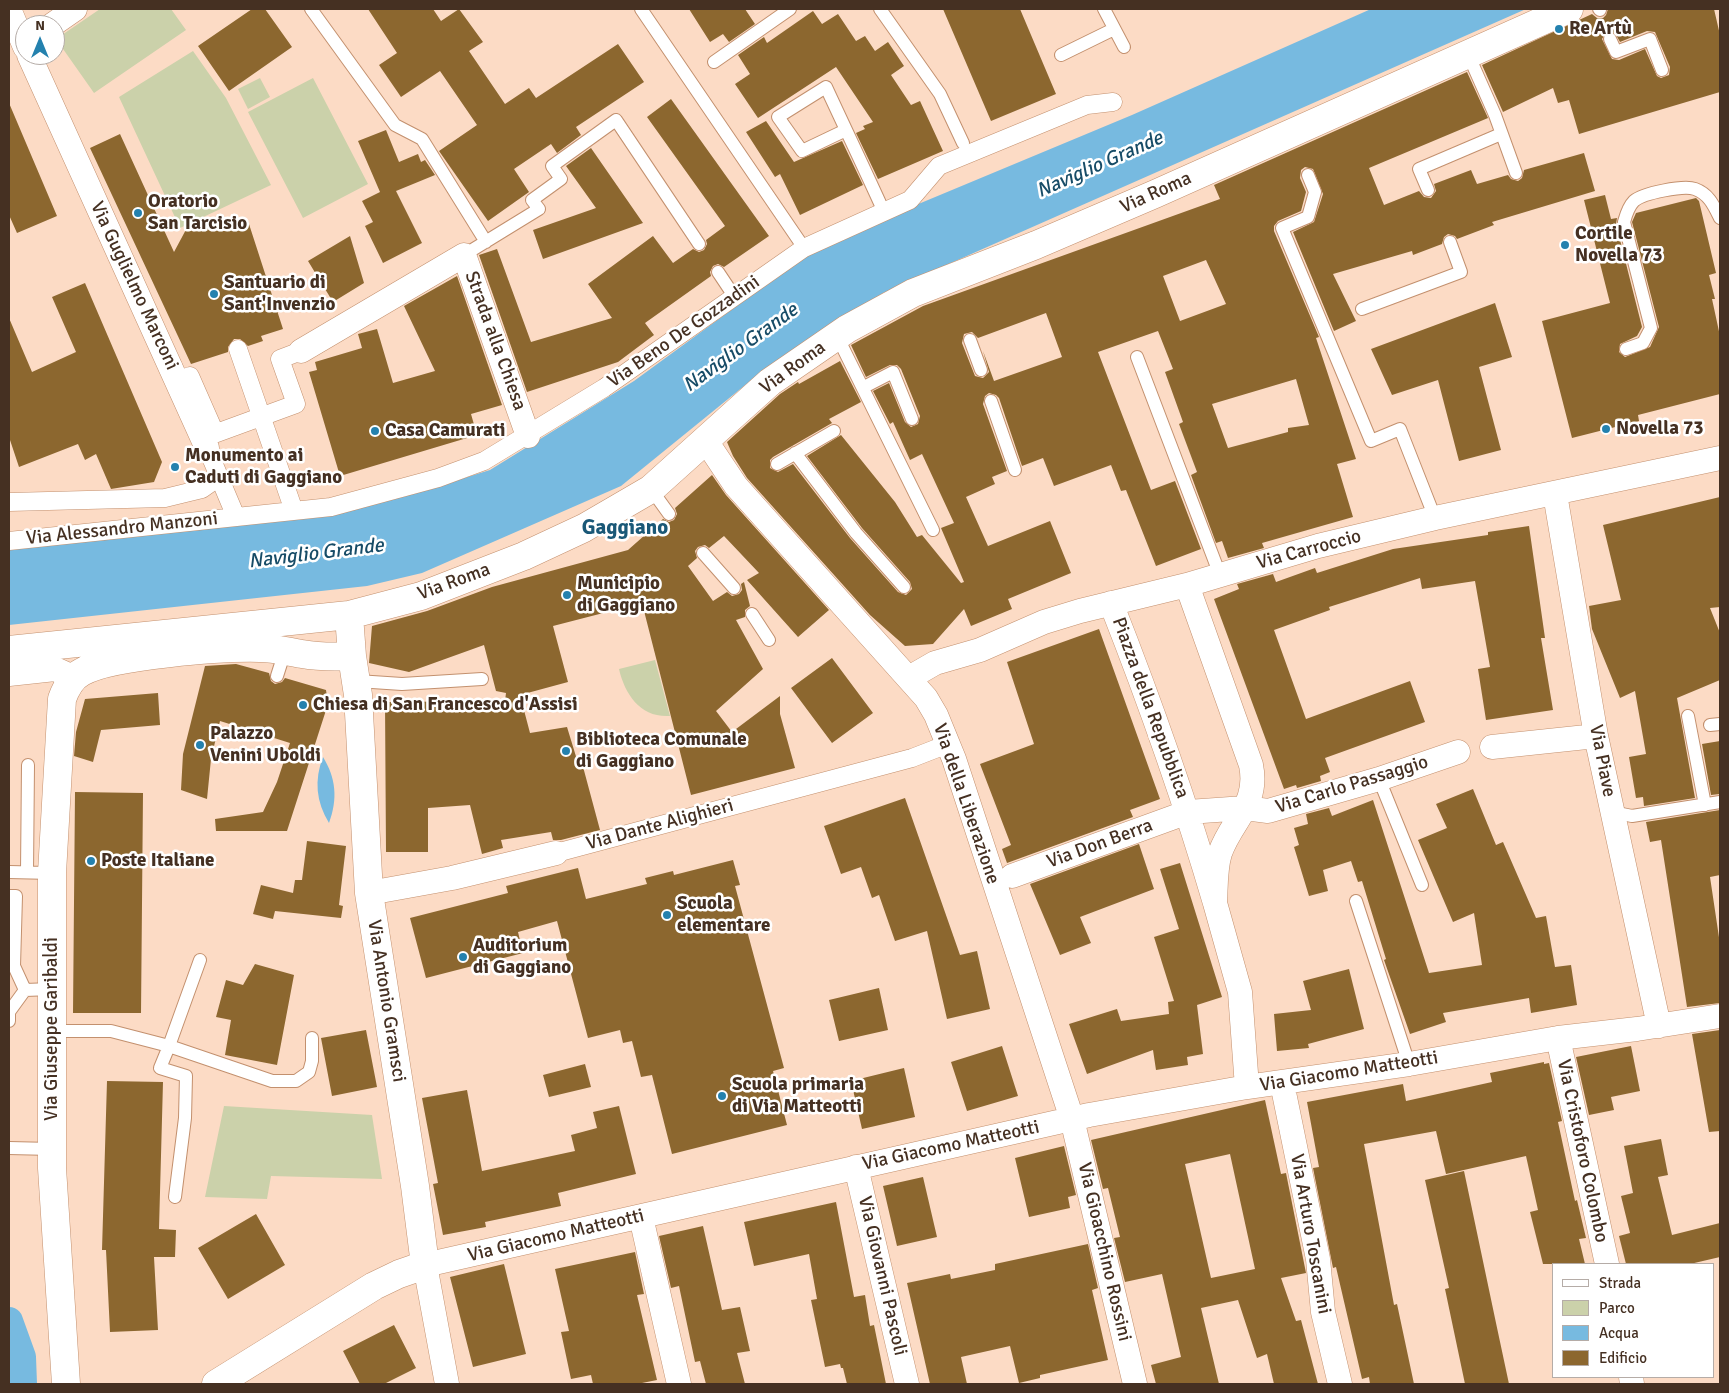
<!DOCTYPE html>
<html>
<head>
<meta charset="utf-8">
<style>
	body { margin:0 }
	#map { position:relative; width:1729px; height:1393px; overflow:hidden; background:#fcdbc5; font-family:Signika,sans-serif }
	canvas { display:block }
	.frame { position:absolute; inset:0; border:10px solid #453022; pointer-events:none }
	.legend { position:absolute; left:1552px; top:1263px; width:162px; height:115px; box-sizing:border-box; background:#fff; border:1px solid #b5aca7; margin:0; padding:6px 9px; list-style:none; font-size:15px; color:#453022 }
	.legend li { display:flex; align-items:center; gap:10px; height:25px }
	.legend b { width:25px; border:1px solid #b5aca7 }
	.north { position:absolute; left:15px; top:15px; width:50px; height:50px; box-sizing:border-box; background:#fff; border:1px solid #b5aca7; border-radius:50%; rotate:0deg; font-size:14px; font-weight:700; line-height:20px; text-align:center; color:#453022 }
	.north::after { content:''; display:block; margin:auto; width:18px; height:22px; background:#2481ae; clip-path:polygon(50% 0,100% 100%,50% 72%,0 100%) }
</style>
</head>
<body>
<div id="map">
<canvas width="1729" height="1393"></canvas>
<div class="frame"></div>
<ul class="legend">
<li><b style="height:6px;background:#fff"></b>Strada</li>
<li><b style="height:14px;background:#cbd1aa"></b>Parco</li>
<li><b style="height:14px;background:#77bae0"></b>Acqua</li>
<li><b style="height:14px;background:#8c672f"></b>Edificio</li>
</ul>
<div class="north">N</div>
</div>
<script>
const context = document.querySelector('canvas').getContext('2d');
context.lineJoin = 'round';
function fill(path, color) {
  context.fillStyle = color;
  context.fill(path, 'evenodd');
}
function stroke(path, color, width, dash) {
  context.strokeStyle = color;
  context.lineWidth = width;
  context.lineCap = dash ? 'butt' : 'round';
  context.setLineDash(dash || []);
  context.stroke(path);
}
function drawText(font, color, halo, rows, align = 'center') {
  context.font = font + ' Signika,sans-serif';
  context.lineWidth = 5;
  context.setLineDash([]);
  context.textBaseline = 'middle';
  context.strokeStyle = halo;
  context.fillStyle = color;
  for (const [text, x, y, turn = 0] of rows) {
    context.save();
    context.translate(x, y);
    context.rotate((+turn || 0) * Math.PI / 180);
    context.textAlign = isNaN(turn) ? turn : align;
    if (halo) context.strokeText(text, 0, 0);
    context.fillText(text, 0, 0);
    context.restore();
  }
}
const green = new Path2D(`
	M100,9h71l15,21 -92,63 -38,-54z
	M193,51l33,47 45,87 -91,43 -61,-131z
	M260,78l10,19 -22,12 -10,-20z
	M313,78l55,106 -65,34 -55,-106z
	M655,660l15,56c-29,2 -45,-21 -51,-47z
	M224,1106l148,9 10,64 -111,-3 -4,23 -62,-2z`);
const water = new Path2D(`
	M1371,9h155l-643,284 -118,76 -144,117 -199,87 -55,13 -358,39v-77l325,-36 72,-16 84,-26 144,-89 186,-136 312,-130z
	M323,757c13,21 15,42 6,66 -13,-21 -15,-43 -6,-66z`);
const canal = new Path2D(`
	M9,1321l13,36 1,27`);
const building = new Path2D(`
	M252,9h13l27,38 -63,44 -31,-45z
	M368,9h65l8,12 18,-12 24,33 -14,9 36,53 24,-16 7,10 82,-54 26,38 -68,45 5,8 -24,18 -6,-9 -37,25 15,23 -41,29 -49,-70 38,-26 -37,-54 -39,26 -22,-32 18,-12z
	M689,9h56l10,15 -26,18 -6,-8 -13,8z
	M943,9h77l36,85 -65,27z
	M1608,9h106l6,26v57l-141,42 -10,-34 -11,3 -5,-15 -50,24 -21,-47 110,-51 5,4h6l3,-3zM1607,31l8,2 5,9 27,-11 8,1 15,35 -1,8 -8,3 -4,-2 -12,-27 -26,11 -7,-1 -10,-20z
	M813,11l9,13 16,-10 18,27 9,-5 10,15 13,-9 16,24 -13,9 20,30 9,-4 23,50 -65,28 -22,-46 9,-4 -2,-3 10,-4 -37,-55 -78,51 -23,-34 15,-10 -12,-19 26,-18 3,6z
	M1467,72l21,46 -119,50 15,37 35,-14 5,6 7,1 5,-7 -2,-7 37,-14 6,14 31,-9 3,4 7,2 4,-3 2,-8 60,-17 11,38 -103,31 2,3 -37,14 -2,-3 -7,-2 -4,3 -2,7 -29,11 -1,-4 -79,23 23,47 -22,10 -41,-99 21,-10 9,-28 -10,-25 -8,-2 -4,3 -1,8 6,14 -5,19 -23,10 -4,5v5l45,106 -3,1 40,121 -19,5 16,53 -91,26 2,5 -36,10 -6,-17 -6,2 -25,-68 6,-3 -18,-48 4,-2 -18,-50 8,-3 -15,-38 -60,21 53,138 24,-9 26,68 -45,17 -30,-76 -5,1 -10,-26 -57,21 -11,-28 -21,8 -23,-68 -3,-3 -7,-2 -4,3 -2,8 24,67 -15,6 3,7 -29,13 22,49 62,-25 21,52 -63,26 4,10 -41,17 -7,-17 -31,35 -28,2 -35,-31 -123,-137 -14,-22 -6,-14 53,-48 18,-12 1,2 41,-23 21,41 -32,17 3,4 -59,34 -3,3v8l8,4 15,-8 57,74 48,54 8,3 6,-6 -2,-7 -48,-54 -55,-72 34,-21 54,67 22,35 5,-2 39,48 3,-1 -23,-54 13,-5 -32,-69 -12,6 -17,-38 -3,2 -17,-33 16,-8 16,39 6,5 7,-3 2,-8 -19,-47 -4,-4h-7l-24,12 -15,-32 72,-39 297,-107 -6,-14zM1206,260l20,44 -46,17 -17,-45zM1046,313l16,44 -68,24 -11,-30 6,21 -6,6 -8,-2 -13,-33 2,-9 8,-2 6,6zM1296,379l13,46 -21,3v4l-60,16 -16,-44z
	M671,99l98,137 -45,31 -6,-3 -5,2 -3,6 1,4 -66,47 9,12 -36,27 -91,30 -48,-137 18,-6 34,93 81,-24 -24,-34 65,-48 20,27 20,-14 6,3 5,-2 3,-6 -1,-4 19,-14 -78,-109z
	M9,103l48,113 -40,17 -8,-18z
	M766,121l28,41 48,-21 21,44 -63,30 -20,-41 -5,3 -29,-45z
	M386,130l13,32 19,-8 3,8 4,-2 10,15 -39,16 26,52 -39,20 -18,-37 8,-4 -11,-21 18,-9 -22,-51z
	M120,134l54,118 15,-28 17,-3 8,2 10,7 24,-9 35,108 -22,7 2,5 -15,5 -8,-7h-6l-6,8v5l-37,12 -101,-216z
	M591,148l52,75 -100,36 -10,-29 63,-22 -30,-42z
	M1605,195l6,24 6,-1 -1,6 26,103 -5,9 -17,8 -1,8 6,5 25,-10 9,-20 -27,-105 4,-9 60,-15 3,3 17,72 -7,2 6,24h-3l8,37v58l-82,21 1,6 -67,17 -30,-117 68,-18 -26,-103z
	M350,236l14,47 -31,19 -25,-41z
	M457,276l45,129 -31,9 6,21 -137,41 -31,-104 8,-2 -2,-8 47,-14 -4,-14 19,-5 16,54 42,-12 -31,-65z
	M85,283l77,179 -8,20 -43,7 -15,-35 -11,6 -7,-16 -59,23 -10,-30v-119l23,54 44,-20 -24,-55z
	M1495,303l17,54 -33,10 22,83 -42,11 -21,-81 -46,15 -21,-46z
	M712,475l14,20 103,115 -31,27 -51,-57 12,-7 -35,-37 -15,12 -4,-3 -7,2 -3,4 2,7 -9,8 25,35 14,-9 5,4 7,-2 3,-4 -1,-6 3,-2 6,24 -5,4v7l-9,3 27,49 -47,42 16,21 48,-36v18l15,54 -104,27 -49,-192 -89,23 15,56 -48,13 10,38 37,-6 11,36h4l18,67 -39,10h-8l-2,-8 -50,8 2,8 -21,6 -12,-49 -42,3v44h-42l-1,-150 120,-1 1,-8 -10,-2 -12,-46 -75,27 -40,-9 3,-37 55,-15 65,-24 136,-37 35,-31 6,3 5,-2 3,-6 -2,-6z
	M1720,497v110l-10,1 10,25v47l-43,18 18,100 -51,8 -1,-9 -7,1 -7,-41 17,-3 -11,-63 -15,7 -28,-69 -3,-23 32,-6 -18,-75z
	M1529,526l16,112h-4l12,72 -67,10 -8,-51 12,-2 -15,-86 -53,8 -2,-11 -91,29 1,3 -56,20 32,89 104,-38 15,41 -100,36 5,14 -10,4 1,5 -24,7 -1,-3 -12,4 -70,-190 25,-10 -2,-5 36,-10 3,8 39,-14 2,5 76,-24 95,-14v-3z
	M1099,629l61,170 -30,11 3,7 -126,46 -5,-14 9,-4 -31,-81 54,-20 -27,-82z
	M832,658l41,55 -41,30 -41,-55z
	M236,664l33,9 2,8 4,3 7,-2 3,-4 41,12 2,14 -41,127h-71l-1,-12 48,-7 14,-30 13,-39 -70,-22 -9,38 -4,40 -26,-9 2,-36 22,-88z
	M158,693l2,32 -59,5 -8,32 -19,-6 2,-24 9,-33z
	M1720,741v53l-9,1 -9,-51z
	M1473,789l23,56 7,-3 33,76 10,-2 9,51 16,-2 6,40 -46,8 -2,-15 -86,15 3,9 -36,12 -26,-74 2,-1 -24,-78 -4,1 -7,-21 -28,9 5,21 -19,5 -15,-49 5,-2 -5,-17 14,-4 -2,-10 23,-6 3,8 41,-16 56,173 53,-8 -8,-52 -21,9 -35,-82 29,-12 -11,-24z
	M75,792l68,1 -2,220h-68z
	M905,798l55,157 17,-4 13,58 -43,10 -20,-88 -32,10 -16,-46 -7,3 -11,-31 -20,7 -17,-48z
	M1720,810v65l-10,2 10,67v59l-33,4 -26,-167 -11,2 -4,-20z
	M307,841l39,5 -7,59 4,1 -2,12 -66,-7 -2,8 -20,-5 8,-29 32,8 2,-13h7z
	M1139,844l15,45 -74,28 11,26 -31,12 -30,-71z
	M733,860l7,25 -5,1 49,182 -11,3 14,54 -115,29 -20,-79 -11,2 -9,-36 -9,2 -3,-13 -32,8 -31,-117 -39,11 5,21 -97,25 -16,-60 98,-25 -2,-7 72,-18 8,31 61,-15 -2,-6 28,-7 1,4z
	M1180,863l42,134 -25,8 6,49 -16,3 1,8 -32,5 -3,-20 -66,24 -18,-50 48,-15 4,12 48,-7 -1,-12 6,-1 -20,-64 25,-8 -19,-60z
	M255,964l39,11 -17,90 -52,-10 6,-35 -15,-3 10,-37 17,5z
	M1349,969l15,60 -56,15 1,4 -32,3 -3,-37 37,-4 -8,-29z
	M879,988l9,42 -49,11 -10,-41z
	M366,1030l11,57 -45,9 -11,-58z
	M1720,1030v101l-11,1 -17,-98z
	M1002,1046l16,50 -51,15 -16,-49z
	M1631,1046l9,45 -29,6 3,13 -25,5 -13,-58z
	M1544,1062v2l5,-1 13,58 -4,1 17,79 2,-1 9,38 -7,1 6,25h-42l-13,-52 8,-2 -12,-54 -80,18 -10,-43 -72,13 30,161 3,-1 17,80h-44l-1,-7 -7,2 -26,-112 -3,1 -20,-100 6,-1 -12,-65 96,-18 3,17 86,-19 -2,-9z
	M585,1064l6,23 -42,10 -6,-22z
	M904,1068l11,49 -53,12 -11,-48z
	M107,1081l56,1 -4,147 17,1 -1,27h-21l4,73 -48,2 -4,-82h-4z
	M467,1090l15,81 93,-20 -4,-16 26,-7 -4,-16 26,-6 17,68 -78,19 3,13 -76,16 1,5 -43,8 -10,-51 5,-1 -16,-85z
	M1265,1100l16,74 5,-1 20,100 -25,5 15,43 5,-1 17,64h-44l-7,-30 -10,4 -19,-58 -37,8 18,76h-63l-5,-19 30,-8 -19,-83 -37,8 -11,-44 6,-1 -12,-49 -5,1 -12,-49zM1230,1154l25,115 -44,9 -26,-114z
	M1661,1139l7,36 -10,2 14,58 48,-12v34l-30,7h-64l-7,-28 11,-3 -9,-37 12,-3 -9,-47z
	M1064,1146l12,49 -8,2 2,11 -41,9 -14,-59z
	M1464,1171l32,152 13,61h-44l-20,-95 4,-1 -24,-108z
	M923,1177l14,60 -40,9 -14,-60z
	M836,1202l18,95 11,-2 5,31 4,-1 12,59h-39l-4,-16h-2l-1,-4 -15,3 -14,-67 6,-1 -8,-45 -55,12 -10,-44z
	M256,1214l29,51 -57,34 -30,-51z
	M703,1226l19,84 18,-3 10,44 -13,2 8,31h-39l-6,-23 -5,1 -16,-76 -8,2 -12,-52z
	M1088,1244l10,44 -6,2 16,70 -68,15v3l-21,5 -9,-37 -49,11 6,27h-37l-23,-101 43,-9 1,5 44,-9v-6z
	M635,1252l9,42 -7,1 20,85 -20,4h-44l-2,-9 -20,4 -10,-47 8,-1 -14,-62z
	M504,1264l22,90 -53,13 -23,-90z
	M394,1325l22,43 -32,16h-24l-17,-33z`);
const service = new Path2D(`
	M311,9l84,116 27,14 64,103
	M641,9l163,239
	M880,9l60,85 23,49
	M1104,9l20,38
	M1599,9l1,1
	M1610,39l6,13 34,-13 12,31
	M1468,54l27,61 21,58
	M1061,55l53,-26
	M714,62l76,-53
	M846,130l-44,21 -24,-34 48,-30c19,41 39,83 58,125
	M1308,175l7,17 -7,25 -26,11 89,213 29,-12 35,89
	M1428,190l-9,-21 82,-35
	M464,255l75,-46 -7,-9 29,-21 -9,-13 64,-46 83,124
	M718,272l16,24
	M1362,309l99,-37 -11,-30
	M837,336l96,194
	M970,340l11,30
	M1626,349l17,-6 8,-15 -27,-106c2,-7 4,-15 10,-21 9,-8 50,-16 61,-12 14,5 19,17 25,29
	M1137,357l83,218
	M864,387l29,-15 19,47
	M991,401l24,69
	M795,453l61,80 48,54
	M777,464l57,-33
	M651,489l18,25
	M703,553l31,35
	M752,614l17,26
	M277,676l8,-25
	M357,681l45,3 80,-5
	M1688,716l17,89
	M1710,725l10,-1
	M1379,779l43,106
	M1612,812l20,4 88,-14
	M9,872l43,1
	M27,872l1,-107
	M9,896h7l-2,70 11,24 27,-1
	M1356,901l53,163
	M9,1021v-9l16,-22
	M52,1031h59l58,15 31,-86
	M9,1148l43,1
	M175,1197l10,-79 1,-42 -26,-8 9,-22 103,35h24l13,-9 3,-11v-23`);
const pedestrian = new Path2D(`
	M238,349l56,162
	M177,381l13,-5 25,57
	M203,438l93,-34 -16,-45 21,-8
	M207,448l29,69
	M9,502l156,-4 37,-9 17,-12
	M9,541l322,-34 107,-29 46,-17 120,-73 200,-140 106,-48 29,-34 148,-61 26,-3
	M556,853l356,-95 36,-14`);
const minor = new Path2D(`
	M9,9l16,38
	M52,25l23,-16
	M29,55l178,393
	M301,351l163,-96 64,181
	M706,441l30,45 190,212 10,17 18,44 118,360 63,265
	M1555,494l41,242 63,290
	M1111,603c39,99 74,198 104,300 1,-16 0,-34 5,-50 12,-34 39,-48 31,-88l-64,-180
	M9,674l46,-5 20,9
	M909,678l26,-15 45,-13 64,-28 36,-11 107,-26 131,-39 117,-28 285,-60
	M1492,747l104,-11
	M1012,876l176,-64 57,-4 23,3 111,-32 79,-27
	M369,893l83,-15 104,-25
	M1215,903l25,89 7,95
	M1558,1038l49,226
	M1282,1083l36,176 5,53 17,72
	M856,1167l51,217
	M641,1217l38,167
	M1631,1377l1,7
	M447,1384l-22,-119 664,-150 158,-28 162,-23 149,-26 79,-9 83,-13`);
const tertiary = new Path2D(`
	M9,650l340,-35 72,-19 103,-40 60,-28 67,-39 119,-107 77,-53 66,-36 123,-48 119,-51 414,-185
	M66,1384l-14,-216v-295l10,-174c4,-11 10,-22 20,-27 29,-17 142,-25 178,-24 15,0 28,4 42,6 17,3 33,3 50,2
	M216,1384l158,-98 25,-12 26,-9 -10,-79 -46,-293 -11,-198 -6,-39 -3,-41`);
const markers = [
	[1559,29,5,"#2481ae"],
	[138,213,5,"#2481ae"],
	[1565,245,5,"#2481ae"],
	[214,294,5,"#2481ae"],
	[1606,429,5,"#2481ae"],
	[375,431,5,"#2481ae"],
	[175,467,5,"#2481ae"],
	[567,595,5,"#2481ae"],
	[303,705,5,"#2481ae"],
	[200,745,5,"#2481ae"],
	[566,751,5,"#2481ae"],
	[91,861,5,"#2481ae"],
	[667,915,5,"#2481ae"],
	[463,957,5,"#2481ae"],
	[722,1096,5,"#2481ae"]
];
const poiNames = [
	["Re Artù",1569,29],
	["Oratorio",148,202],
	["San Tarcisio",148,224],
	["Cortile",1575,234],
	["Novella 73",1575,256],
	["Santuario di",224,283],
	["Sant'Invenzio",224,305],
	["Novella 73",1616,429],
	["Casa Camurati",385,431],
	["Monumento ai",185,456],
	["Caduti di Gaggiano",185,478],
	["Municipio",577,584],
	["di Gaggiano",577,606],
	["Chiesa di San Francesco d'Assisi",313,705],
	["Palazzo",210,734],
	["Venini Uboldi",210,756],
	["Biblioteca Comunale",576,740],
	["di Gaggiano",576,762],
	["Poste Italiane",101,861],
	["Scuola",677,904],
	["elementare",677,926],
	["Auditorium",473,946],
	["di Gaggiano",473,968],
	["Scuola primaria",732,1085],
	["di Via Matteotti",732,1107]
];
const streetNames = [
	["Via Roma",1156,193,-24],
	["Via Guglielmo Marconi",134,286,65],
	["Via Beno De Gozzadini",684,332,-35],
	["Strada alla Chiesa",495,341,70],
	["Via Roma",793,368,-36],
	["Via Alessandro Manzoni",122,529,-6],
	["Via Carroccio",1309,550,-15],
	["Via Roma",454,582,-20],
	["Piazza della Repubblica",1150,708,70],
	["Via Piave",1602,761,79],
	["Via Carlo Passaggio",1352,785,-17],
	["Via della Liberazione",966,804,71],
	["Via Dante Alighieri",660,825,-15],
	["Via Don Berra",1100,844,-20],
	["Via Antonio Gramsci",386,1001,81],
	["Via Giuseppe Garibaldi",52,1029,-90],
	["Via Giacomo Matteotti",1349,1072,-9],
	["Via Giacomo Matteotti",951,1146,-12],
	["Via Cristoforo Colombo",1582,1151,78],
	["Via Arturo Toscanini",1310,1234,80],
	["Via Giacomo Matteotti",556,1236,-13],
	["Via Gioacchino Rossini",1104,1252,77],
	["Via Giovanni Pascoli",882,1276,77]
];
const waterNames = [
	["Naviglio Grande",1100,165,-24],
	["Naviglio Grande",741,348,-36],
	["Naviglio Grande",316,554,-7]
];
const quarterNames = [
	["Gaggiano",625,528]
];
fill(green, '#cbd1aa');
fill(water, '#77bae0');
stroke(canal, '#77bae0', 28);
fill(building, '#8c672f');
stroke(service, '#c3906e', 14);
stroke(pedestrian, '#c3906e', 19);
stroke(minor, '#c3906e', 25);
stroke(tertiary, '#c3906e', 29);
stroke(service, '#fff', 12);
stroke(pedestrian, '#fff', 18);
stroke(minor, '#fff', 24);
stroke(tertiary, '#fff', 28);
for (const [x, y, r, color] of markers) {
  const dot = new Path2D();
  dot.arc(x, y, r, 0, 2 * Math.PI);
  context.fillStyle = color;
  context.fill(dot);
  stroke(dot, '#fff', 2);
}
drawText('bold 19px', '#453022', '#fff', poiNames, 'left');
drawText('19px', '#453022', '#fff', streetNames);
drawText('italic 20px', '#174c67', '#fff', waterNames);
drawText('bold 21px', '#1a5877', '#fff', quarterNames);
</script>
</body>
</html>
